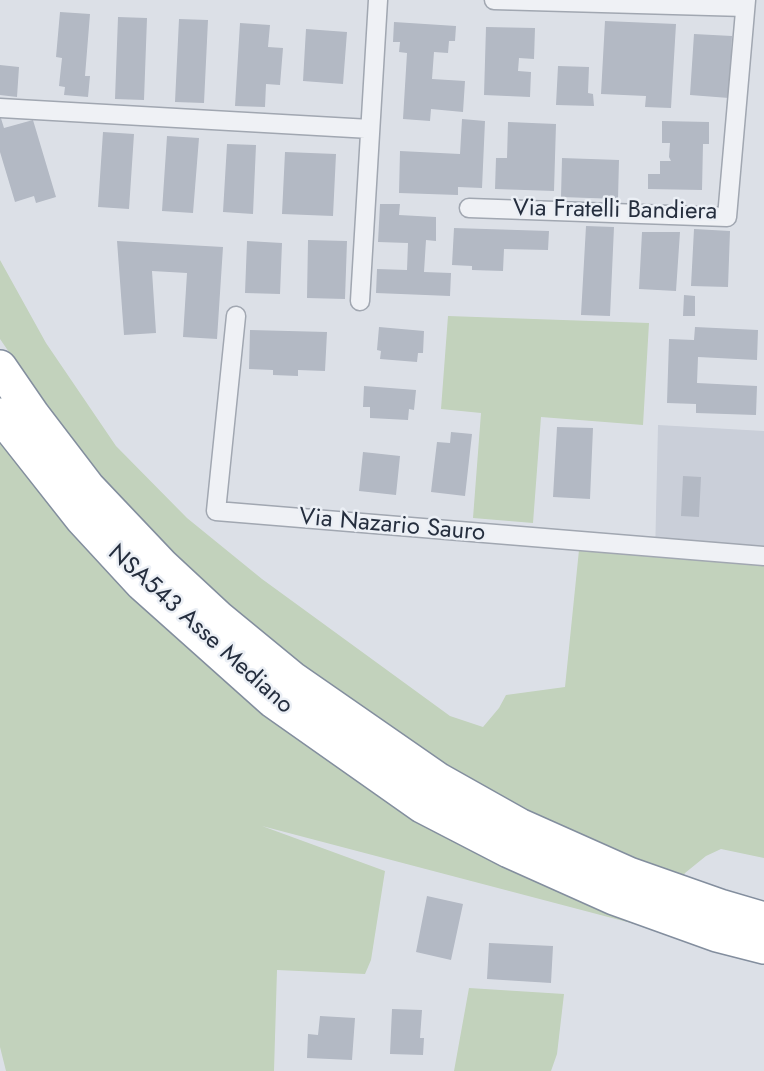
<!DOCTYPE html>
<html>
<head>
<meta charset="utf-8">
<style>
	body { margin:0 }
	canvas { display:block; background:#dce0e7 }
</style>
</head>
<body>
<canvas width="764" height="1071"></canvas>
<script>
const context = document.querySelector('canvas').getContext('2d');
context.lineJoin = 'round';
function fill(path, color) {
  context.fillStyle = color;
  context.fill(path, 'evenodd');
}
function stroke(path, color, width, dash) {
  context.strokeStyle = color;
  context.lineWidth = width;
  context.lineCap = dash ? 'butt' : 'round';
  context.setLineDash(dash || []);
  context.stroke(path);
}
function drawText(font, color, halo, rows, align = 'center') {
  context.font = font + ' Jost,sans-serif';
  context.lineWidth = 5;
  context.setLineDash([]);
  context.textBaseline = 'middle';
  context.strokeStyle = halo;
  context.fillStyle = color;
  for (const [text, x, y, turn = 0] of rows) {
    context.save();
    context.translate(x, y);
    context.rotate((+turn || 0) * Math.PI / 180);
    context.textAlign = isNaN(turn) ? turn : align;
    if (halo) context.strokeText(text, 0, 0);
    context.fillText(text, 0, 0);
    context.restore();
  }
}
const built = new Path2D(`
	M658,425l106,6v134l-109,-9z`);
const green = new Path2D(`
	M0,260l46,83 70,103 71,72 75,61 188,137 33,11 16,-19 7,-13 59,-8 14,-137 185,15v293l-43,-9 -15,7 -21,17 -35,55 -388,-102 123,45 -14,89 -6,14 -88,-4 -3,101h-268l-6,-24v-614l341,268 -155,-132 -74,-79 -59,-74 -53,-77z
	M448,316l201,7 -6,102 -102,-8 -8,106 -60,-5 8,-105 -40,-4z
	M469,988l95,6 -7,60 -6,17h-97z`);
const building = new Path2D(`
	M60,12l30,2 -5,62h5l-2,21 -24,-2 1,-8 -6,-1 3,-28 -6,-1z
	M118,17l29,1 -3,82 -29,-1z
	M179,19l29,1 -4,83 -29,-1z
	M605,21l71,3 -5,84 -26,-1 1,-11 -45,-2z
	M394,22l62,4 -1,15h-6l-1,12 -14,-1 -2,27 33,2 -2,31 -32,-3 -1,12 -27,-2 4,-66 -8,-1 1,-10h-7z
	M240,23l30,2 -2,22 15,1 -3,37 -14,-1 -1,23 -30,-1z
	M486,27l49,1 -1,31 -15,-1 -1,13 13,1 -1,25 -46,-2z
	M306,29l41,3 -4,52 -40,-3z
	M694,34l38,2 -3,62 -39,-3z
	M0,65l19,2 -2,30 -17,-2z
	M558,66l31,1 -1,26 5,1 1,12 -38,-1z
	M0,115l4,13 29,-8 23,77 -20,6 -2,-7 -19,6 -15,-50z
	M462,119l23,2 -3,67 -24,-1v8l-59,-2 1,-42 60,3z
	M662,121l47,1v22h-6l-1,46 -54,-1v-15h12v-13h11l-2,-4 1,-14h-8z
	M508,122l48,2 -2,67 -59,-2 1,-31h11z
	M103,132l31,2 -5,75 -31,-2z
	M167,136l32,2 -6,75 -31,-2z
	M227,144l29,1 -3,69 -30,-2z
	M285,152l51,2 -3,62 -51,-2z
	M562,158l57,2 -1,39 -57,-2z
	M380,204h20l-1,11 37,2v24l-10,-1 -2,32 27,1 -1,23 -74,-3 1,-24 30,1 1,-27 -30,-1z
	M586,226l28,1 -4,89 -29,-1z
	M454,228l95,3 -1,19 -44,-1 -1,22 -31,-1v-4l-20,-1z
	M694,229l36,2 -2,56 -37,-1z
	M642,232h38l-4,59 -37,-2z
	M308,240l39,1 -2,58 -38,-1z
	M117,241l106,6 -6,92 -34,-2 4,-64 -35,-2 4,62 -32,2z
	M247,241l35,2 -2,51 -35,-1z
	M684,295l11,1v20h-12z
	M379,327l45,4 -1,22h-5l-1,9 -37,-3 1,-8 -4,-1z
	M695,327l63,3 -1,30 -59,-3 -1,26 60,3 -1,29 -60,-2v-9l-29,-1 2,-64 25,1z
	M250,330l77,2 -2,39 -27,-1v6l-25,-1v-5l-24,-1z
	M364,386l52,4 -2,20 -5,-1 -1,11 -38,-2v-11h-7z
	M557,427l36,1 -3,71 -37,-2z
	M451,432l21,2 -7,62 -34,-4 6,-50 13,1z
	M363,452l37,4 -4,39 -37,-4z
	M683,476l18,1 -2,40 -18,-1z
	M427,896l36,8 -12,56 -35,-8z
	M489,943l64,3 -2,37 -64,-4z
	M392,1009l30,1 -2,28h4l-1,17 -33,-1z
	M320,1016l35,2 -3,42 -45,-2 1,-24 10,1z`);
const street = new Path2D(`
	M494,0l251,7
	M0,108l370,21
	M469,208l258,9 19,-217
	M360,301l18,-301
	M236,316l-20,195 548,45`);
const highway = new Path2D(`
	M0,367l33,48 55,72 74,78 57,53 73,60 147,102 80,45 110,49 91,32 44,13
	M0,415l82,104 60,65 131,117 149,105 87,45 105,47 103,37 47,12`);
const streetNames = [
	["Via Fratelli Bandiera",615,211,1],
	["Via Nazario Sauro",392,526,5],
	["NSA543 Asse Mediano",200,630,42]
];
fill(built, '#cacfd9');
fill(green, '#c2d2bc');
fill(building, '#b3b9c4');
stroke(street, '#a1a7b1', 21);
stroke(highway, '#838e9e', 36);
stroke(street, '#eff1f5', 18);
stroke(highway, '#fff', 33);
drawText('24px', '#252e3e', '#ebeff5', streetNames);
</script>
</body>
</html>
